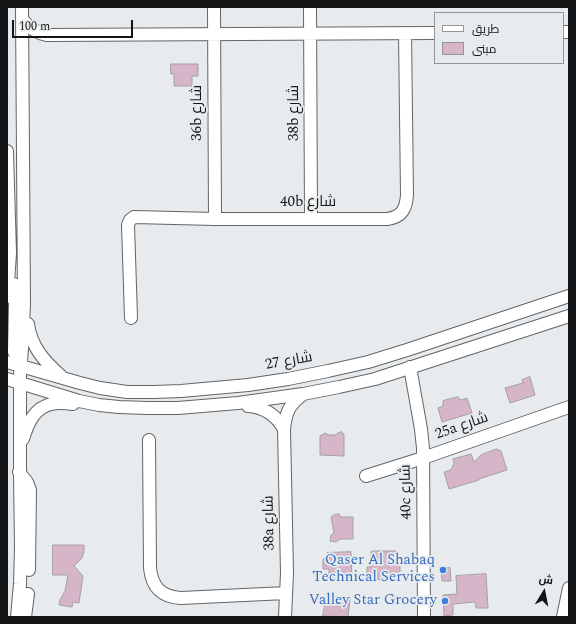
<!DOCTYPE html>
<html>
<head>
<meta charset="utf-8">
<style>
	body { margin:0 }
	#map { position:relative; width:576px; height:624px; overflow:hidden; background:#e8ebed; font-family:Spectral,Cairo,serif }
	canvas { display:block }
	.frame { position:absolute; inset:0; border:8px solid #141516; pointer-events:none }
	.legend { position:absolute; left:434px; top:12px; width:130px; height:52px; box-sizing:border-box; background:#e8ebed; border:1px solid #939597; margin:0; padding:5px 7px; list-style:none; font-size:12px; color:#141516 }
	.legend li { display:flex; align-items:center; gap:8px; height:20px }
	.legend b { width:20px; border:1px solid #939597 }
	.north { position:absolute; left:524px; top:572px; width:40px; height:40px; -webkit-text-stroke:3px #e8ebed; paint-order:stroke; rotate:10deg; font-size:11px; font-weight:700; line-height:16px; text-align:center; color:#141516 }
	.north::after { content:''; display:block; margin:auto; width:14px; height:18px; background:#141516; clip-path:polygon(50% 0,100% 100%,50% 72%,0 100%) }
	.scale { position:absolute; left:12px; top:20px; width:121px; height:18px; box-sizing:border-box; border:2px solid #141516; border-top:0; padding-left:5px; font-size:12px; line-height:14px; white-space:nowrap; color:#141516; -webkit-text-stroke:3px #e8ebed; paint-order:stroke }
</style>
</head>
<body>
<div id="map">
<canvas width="576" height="624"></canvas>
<div class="frame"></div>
<ul class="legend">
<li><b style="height:5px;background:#fff"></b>طريق</li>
<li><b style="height:11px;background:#d5b5c7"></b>مبنى</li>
</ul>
<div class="north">ش</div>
<div class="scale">100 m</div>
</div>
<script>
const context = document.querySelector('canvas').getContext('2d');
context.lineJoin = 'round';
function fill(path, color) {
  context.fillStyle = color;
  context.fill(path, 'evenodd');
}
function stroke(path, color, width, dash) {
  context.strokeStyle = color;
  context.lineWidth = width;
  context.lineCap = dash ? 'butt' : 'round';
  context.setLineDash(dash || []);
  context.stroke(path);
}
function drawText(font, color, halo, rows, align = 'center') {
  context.font = font + ' Spectral,Cairo,serif';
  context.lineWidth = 3.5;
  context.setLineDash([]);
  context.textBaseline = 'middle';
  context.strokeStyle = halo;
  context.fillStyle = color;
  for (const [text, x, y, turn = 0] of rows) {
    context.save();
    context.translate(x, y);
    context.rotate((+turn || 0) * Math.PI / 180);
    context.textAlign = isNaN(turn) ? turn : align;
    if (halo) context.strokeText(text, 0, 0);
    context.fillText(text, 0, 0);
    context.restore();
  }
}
const building = new Path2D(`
	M171,64h27v12h-6v10h-18v-12h-3z
	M530,377l5,18 -25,8 -5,-15 18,-5 -1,-3z
	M458,397l3,3 6,-2 5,15 -30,9 -4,-14 5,-2v-5z
	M342,432l2,3v21l-24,-1v-19l5,-3 4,2h6l3,-2z
	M497,449l4,2 6,19 -28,9v1l-30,9 -5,-17 7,-2 3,-7 -1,-4 18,-5 3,8 7,-7z
	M339,514l2,3h12v22h-13l-4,3 -6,-1 1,-6 3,-2 -3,-16 3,-2z
	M53,545h31v6l-2,7 -8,8 9,10 -4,27 -6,-1 -1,5 -13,-2 1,-5 5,-9 3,-16h-15z
	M374,551h22v13l4,2v6l-2,1v6l-31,1v-13h4v-15z
	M351,552l1,27 -23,1v-11h-6v-10h4v-6z
	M450,568l1,13h-9l-1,-12z
	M486,574l2,34h-12l-1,-6 -22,2v11l-9,1 -1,-21 14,-1 -1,-18z
	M327,595l23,4 -2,18 -25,-1z`);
const minor = new Path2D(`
	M214,7l1,212
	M310,7l1,212
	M22,19c7,9 14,14 25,16l388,-2
	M563,32h6
	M7,151l3,102 -3,44
	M131,318l-3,-93 2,-5 4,-3 81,2h172c15,-2 19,-10 20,-24l-2,-162
	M28,324c3,23 17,38 33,52
	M14,352l1,-50 -1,-18
	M7,362l73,21 20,5 27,4h27l27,-1 67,-6 40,-6 40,-8 40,-9 39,-12 162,-54
	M410,367l11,62 2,19 1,169
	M7,379l72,22 20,4 20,2 29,1h30l60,-5 65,-9 36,-7 36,-8 194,-63
	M248,406c16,1 28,9 36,23
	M23,439c5,-16 11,-31 28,-35 7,-2 15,-1 22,0
	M149,440l1,128c2,19 11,29 31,30l105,-5
	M19,472l8,10 3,8 -1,80
	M366,476l57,-18 146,-51
	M17,617l3,-33 1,-37 -1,-73v-99l2,-27 2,-44 -2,-297
	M25,617l3,-23
	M285,617l2,-44 -3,-144c2,-17 5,-24 18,-34
	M563,617l6,-29`);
const markers = [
	[443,570,4,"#3f7fe0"],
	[445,601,4,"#3f7fe0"]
];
const streetNames = [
	["36b شارع",198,113,-90],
	["38b شارع",295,113,-90],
	["40b شارع",308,203],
	["شارع 27",289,362,-10],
	["25a شارع",462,427,-19],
	["40c شارع",407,492,-91],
	["38a شارع",270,523,-91]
];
const shopNames = [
	["Qaser Al Shabaq",435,561],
	["Technical Services",435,578],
	["Valley Star Grocery",437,601]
];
fill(building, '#d5b5c7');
stroke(building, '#a4a0a2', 1);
stroke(minor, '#626466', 14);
stroke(minor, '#fff', 12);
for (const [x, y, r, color] of markers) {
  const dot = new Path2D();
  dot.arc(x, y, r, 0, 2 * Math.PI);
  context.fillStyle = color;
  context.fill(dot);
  stroke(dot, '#e8ebed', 1.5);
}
drawText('15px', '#141516', '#e8ebed', streetNames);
drawText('15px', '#366cbe', '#e8ebed', shopNames, 'right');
</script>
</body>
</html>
